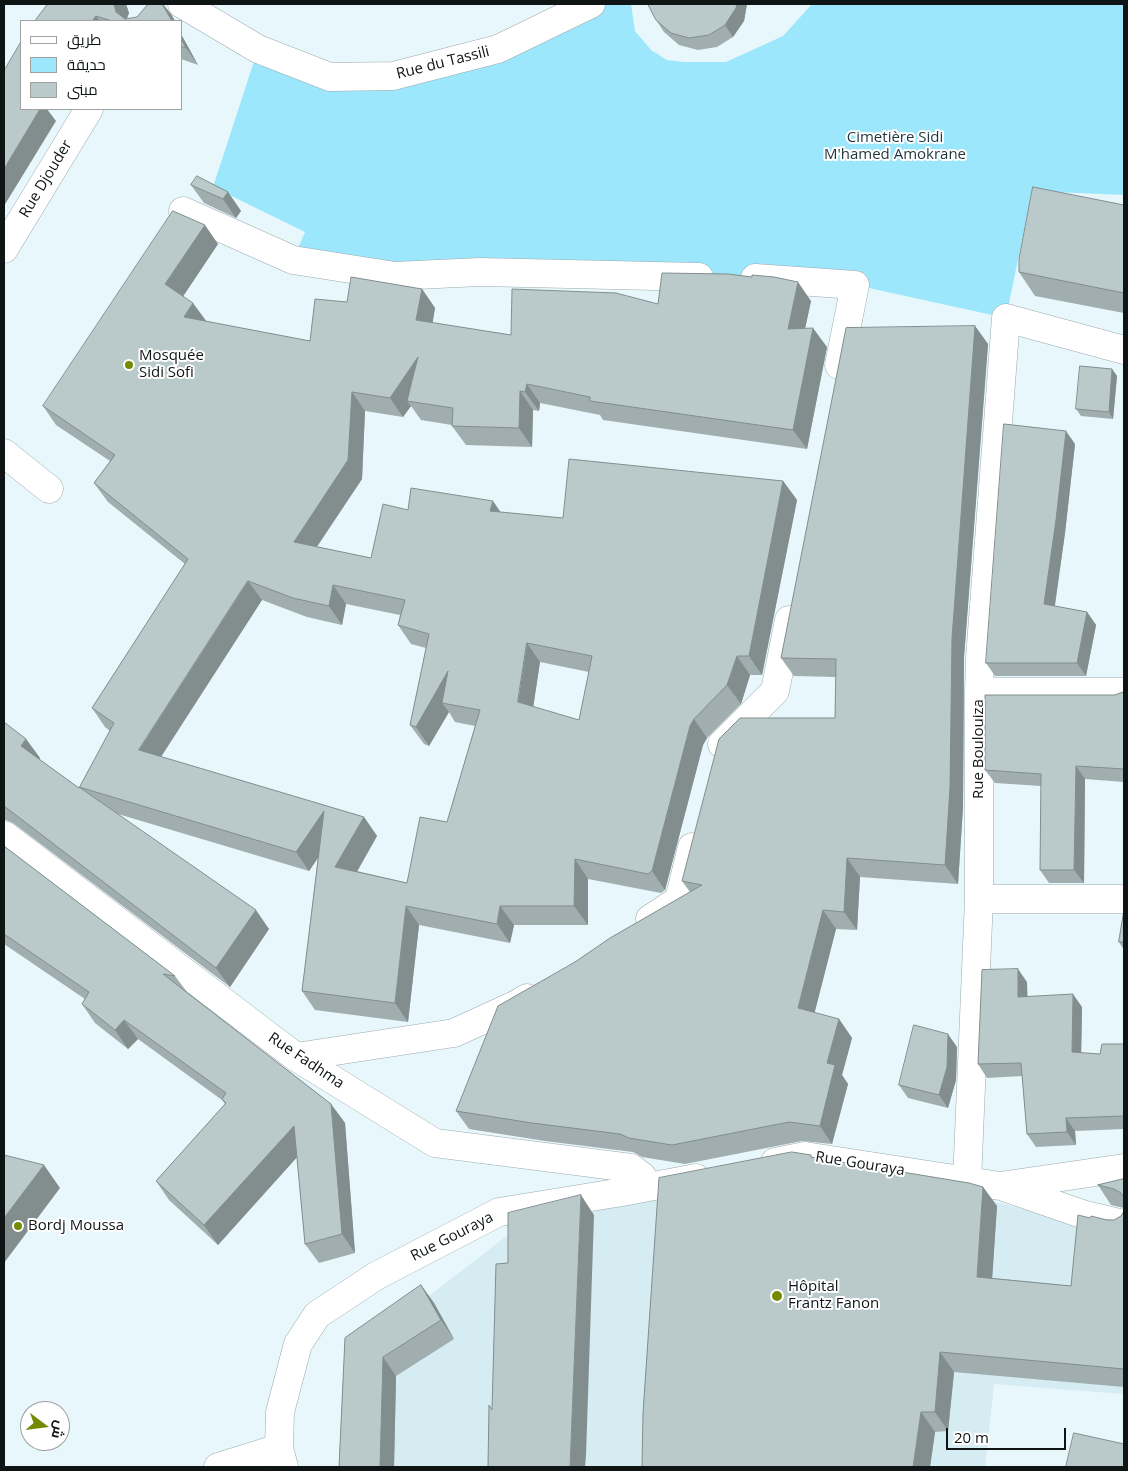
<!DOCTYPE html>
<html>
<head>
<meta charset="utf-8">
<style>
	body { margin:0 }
	#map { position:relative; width:1128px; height:1471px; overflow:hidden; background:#e8f7fc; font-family:"Open Sans",Cairo,sans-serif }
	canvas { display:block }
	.frame { position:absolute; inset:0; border:5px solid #0f1415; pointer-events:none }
	.legend { position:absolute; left:20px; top:20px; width:162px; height:90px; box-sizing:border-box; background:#fff; border:1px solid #9fa1a1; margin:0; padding:6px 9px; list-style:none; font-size:15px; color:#0f1415 }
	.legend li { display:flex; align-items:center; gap:10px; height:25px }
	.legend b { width:25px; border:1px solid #9fa1a1 }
	.north { position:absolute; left:20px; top:1401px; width:50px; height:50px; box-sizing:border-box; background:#fff; border:1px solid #9fa1a1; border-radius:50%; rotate:105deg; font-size:14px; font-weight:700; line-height:20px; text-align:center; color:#0f1415 }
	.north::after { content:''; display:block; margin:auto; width:18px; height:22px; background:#738b00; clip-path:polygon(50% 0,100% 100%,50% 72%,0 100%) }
	.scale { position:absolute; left:946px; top:1428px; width:120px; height:22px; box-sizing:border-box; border:2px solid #0f1415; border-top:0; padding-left:6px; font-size:15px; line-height:18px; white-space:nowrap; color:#0f1415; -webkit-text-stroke:4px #fff; paint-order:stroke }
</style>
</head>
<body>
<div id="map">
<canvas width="1128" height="1471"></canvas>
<div class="frame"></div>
<ul class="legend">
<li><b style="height:6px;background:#fff"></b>طريق</li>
<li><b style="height:14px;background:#9de7fd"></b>حديقة</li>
<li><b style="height:14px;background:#bacacb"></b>مبنى</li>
</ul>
<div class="north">ش</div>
<div class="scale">20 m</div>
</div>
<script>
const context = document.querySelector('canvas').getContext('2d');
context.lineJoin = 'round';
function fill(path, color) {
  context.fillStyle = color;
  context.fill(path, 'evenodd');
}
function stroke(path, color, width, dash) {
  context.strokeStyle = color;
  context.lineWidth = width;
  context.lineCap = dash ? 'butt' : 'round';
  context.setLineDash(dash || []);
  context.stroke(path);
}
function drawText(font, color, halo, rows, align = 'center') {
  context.font = font + ' "Open Sans",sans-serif';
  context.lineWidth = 4;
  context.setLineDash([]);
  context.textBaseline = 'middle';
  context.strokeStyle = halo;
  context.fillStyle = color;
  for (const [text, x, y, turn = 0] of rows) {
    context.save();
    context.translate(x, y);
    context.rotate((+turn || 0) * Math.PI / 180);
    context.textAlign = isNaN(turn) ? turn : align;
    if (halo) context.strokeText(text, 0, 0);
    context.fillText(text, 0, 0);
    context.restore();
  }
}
const built = new Path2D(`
	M804,1169l196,34 124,33v158l-130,-10 -9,83h-637l3,-111 170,-131z`);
const green = new Path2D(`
	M591,4h40l4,27 16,19 16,10 17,2h42l57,-26 29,-32h312v191l-92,-4 -26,127 -151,-33 -562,-25 12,-28 -92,-45 45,-138 135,27z`);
const street = new Path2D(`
	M182,4l76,45 72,28 63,-1 105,-27 93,-45
	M183,211l110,49 102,16 85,-4 219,5
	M4,249l85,-140
	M755,278l100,7 -16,80
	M4,453l45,36
	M979,692h145
	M722,744l53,-53 14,-71
	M4,835l292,222 139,86 196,25 11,8 5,11
	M979,899h145
	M650,919l29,-19 13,-53
	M296,1057l158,-24 61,-28 12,-7
	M775,1162l30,-6 195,30 124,-18
	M967,1181l12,-282v-207l1,-34 26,-340 118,32
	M1004,1187l78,27 42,10
	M218,1467l61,-19
	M284,1467l-5,-19 1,-36 18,-68 19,-29 59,-39 123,-64 123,-20 74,-14`);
const wall = new Path2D(`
	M48,4h78l3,9 -2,6 44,-5 4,7h-140z
	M648,4h99l-3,17 -11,16 -16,10 -19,3 -19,-5 -15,-13 -8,-12z
	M181,34l17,31 -17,-6z
	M191,185l37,7 13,19 -5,7 -32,-15z
	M1124,205v108l-89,-17 -16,-24z
	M218,244l-35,52 23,26 104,19 37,-39 75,-13 13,19 -3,15 79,12 147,-31 153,-3 -6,27 22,19 -20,102 -204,-29 -3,-5 -60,-12 -1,8 -6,-1 -1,37 -66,-2 -14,-19v-1l-31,-5 -10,-14 -8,11 -38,-6 -3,68 -45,68 54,11 37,-48 93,2 62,6 220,-37 14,19 -35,175h-12l-9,29 -34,34 -4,7 -38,145 -4,3 -73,-14v46h-74l-4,18 -91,-18 -11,97 -93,-12 -13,-19 16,-133 -9,13 -191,-57 151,115 -39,58 -217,-164 -7,-3h-2v-98l22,17 14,19 -1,1 40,29 31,-57 -5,-4 -13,-19 93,-144 -77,-62 -14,-19 16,-22 -54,-36 -13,-19zM262,600l45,17 35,8 4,-21 54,11 -2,10 13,19 15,4 -16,77 14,19 5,2 20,-34 6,10 20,4 -28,96 -40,61 -50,-12 20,-35 -13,-19 -203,-60zM540,662l49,10 -10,48 -46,-13z
	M975,326l13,18 -24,313 -1,150 -5,77 -98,-7 -3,53 -21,-1 -22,84 25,6 13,19 -10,37 6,9 -16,60 -30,-3 -117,23 -43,-7 -9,-5 -88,-11 -76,-12 -13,-18 119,-149 115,-70 -8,-11 153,-163 1,-41 -42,-1 -13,-18z
	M1112,369l5,7 -4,43 -32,-3 -5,-7z
	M1075,444l-10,89 -10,73 32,6 9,13 -10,51h-91l-9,-13z
	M1124,691v91l-39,-3 -1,104h-35l-9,-13 1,-84 -46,-3 -10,-13 130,-75 8,-3z
	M4,846l171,130 12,16 144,112 14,19 10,130 -36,10 -14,-19 -8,-87 -79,88 -49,-45 -13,-19 69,-77 -3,-4 -84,-61 -10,10 -33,-26 -13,-19 3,-5 -81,-55z
	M1124,910v40l-5,-8z
	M1027,982v14l55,11 -1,46 19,1 24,-10v85l-49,2 1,14 -40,2 -9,-13 -5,-58 -35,2 -9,-14z
	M957,1047l-1,33 -8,28 -40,-10 -9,-13z
	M811,1155l2,3 170,29 14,19 -5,72 79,8 19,-68 24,2 7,-4 3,-5v176l-170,-15 -6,59 -13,1 -5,35z
	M1124,1179v29l-13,-3 -13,-20z
	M421,1285l13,18 20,36 -58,37 -2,91h-55l6,-129z`);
const shadedWall = new Path2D(`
	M114,4h12l3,9 -3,7 -10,-8z
	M162,4h1l8,10 4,7h-3z
	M737,4h10l-3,17 -11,16 -8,-12z
	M96,16l4,5h-8z
	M181,34l17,31 -12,-17 -5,-9z
	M40,109h7l9,12 -52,85v-37z
	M228,192l13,19 -5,7 -13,-19z
	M205,225l13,19 -40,60 -13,-20z
	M798,282l13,19 -10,47 -13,-19z
	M422,289l13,19 -5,31 -14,-19z
	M193,303l14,19 -23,-5z
	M975,326l13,18 -24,313 -1,150 -5,77 -13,-19 7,-227z
	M813,328l14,19 -20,102 -14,-19z
	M418,357l-11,44 4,5 -8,11 -13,-19z
	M1112,369l5,7 -4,43 -4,-7z
	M527,384l13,19 -1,8 -14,-19z
	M520,391l13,19 -1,37 -13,-19z
	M352,392l13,19 -3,68 -55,82 -13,-19z
	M1066,431l9,13 -10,89 -12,84 -9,-13z
	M783,481l14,19 -35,175 -13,-19z
	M493,501l13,19 -16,-9z
	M248,581l14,19 -109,169 -14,-19z
	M333,585l13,19 -4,21 -13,-19z
	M1087,612l9,13 -10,51 -9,-13z
	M527,643l13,19 -9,60 -13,-20z
	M737,656l13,19 -9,29 -14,-19z
	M448,671l-6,32 7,9 -20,34 -13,-19z
	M694,719l13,19 -4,7 -38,145 -13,-19 38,-145z
	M26,739l14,19 -6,7 -13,-19z
	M1076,766l9,13 -1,104 -10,-13z
	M324,811l13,19 -28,41 -13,-19z
	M364,817l13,19 -28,50 -14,-19z
	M847,858l13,19 -3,53 -13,-18z
	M575,859l13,20v46l-14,-19z
	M406,906l13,19 -11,97 -13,-19z
	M500,906l14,19 -4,18 -13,-19z
	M256,910l13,19 -39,58 -14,-19z
	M823,910l13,19 -25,98 -13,-19z
	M1018,969l9,13 1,28 -10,-13z
	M1073,994l9,13 -1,58 -9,-13z
	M839,1019l13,19 -10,37 6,9 -16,60 -12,-18 7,-63z
	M124,1020l14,19 -10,10 -13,-19z
	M948,1034l9,13 -1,33 -8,28 -9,-13z
	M331,1104l14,19 10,130 -13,-19z
	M1066,1118l9,13 1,14 -9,-13z
	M294,1126l14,19 -90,100 -14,-20z
	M44,1165l16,23 -56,75v-45z
	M983,1187l14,19 -6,90 -14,-19z
	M581,1195l13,20 -8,240 -1,12h-15z
	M421,1285l13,18 20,36 -13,-19z
	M940,1352l14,20 -6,59 -13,-19z
	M383,1357l13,19 -2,91h-14z
	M921,1412l14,20 -5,35h-17z`);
const building = new Path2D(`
	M48,4h66l2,8 9,7 12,-2 11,-13h14l10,17h-60l-16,-5 -4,5h-57z
	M648,4h89l-1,4 -11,17 -16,10 -20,3 -18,-5 -15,-13z
	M181,39l5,9 -5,-2z
	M21,42v67h19l-36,60v-98z
	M197,176l31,16 -5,7 -32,-14z
	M1033,187l91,18v88l-105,-21v-13z
	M173,211l32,14 -40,59 28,19 -9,14 126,24 5,-42 32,3 4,-25 71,12 -6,31 95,15 1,-46 104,4 42,11 4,-31 66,1 24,3v-2l22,2 24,5 -10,47 25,-1 -20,102 -203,-29v-4l-63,-13 -2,8 -5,-1 -1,37 -67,-2 1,-18 -46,-7 11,-44 -28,41 -38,-6 -4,68 -54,82 77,16 12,-54 25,6 3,-22 82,13 -3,10 73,7 6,-59 214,22 -34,175h-12l-10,29 -33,34 -4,7 -38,145 -4,3 -73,-15 -1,47h-74l-3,18 -91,-18 -11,97 -93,-12 22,-180 -28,41 -217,-65 177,123 -40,58 -212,-162v-84l22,17 -5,7 58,42 35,-65 -22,-15 96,-149 -94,-76 21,-28 -72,-49zM248,581l45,17 36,8 4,-21 72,15 -7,25 31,9 -19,91 6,2 32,-56 -6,32 38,7 -33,112 -27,-5 -13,66 -72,-16 29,-50 -225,-67zM527,643l65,13 -13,64 -61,-18z
	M975,326l-23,312 -2,150 -5,77 -98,-7 -3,54 -21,-2 -25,98 41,11 -12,44 8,2 -15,61 -31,-4 -117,23 -43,-7 -9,-4 -88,-11 -76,-12 42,-105 77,-44 35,-24 92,-53 -20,-4 37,-142 21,-21h95l1,-59 -55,-1 65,-330z
	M1080,366l32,3 -3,43 -33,-3z
	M1004,424l62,7 -10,89 -12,84 43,8 -10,51h-91z
	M1124,691v78l-48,-3 -2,104h-34l1,-96 -56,-4v-75h130l8,-3z
	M4,846l171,130 -12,-2 168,130 11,130 -37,10 -11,-118 -90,99 -48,-44 70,-78 -4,-4 4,-6 -102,-73 -9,10 -33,-26 7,-12 -85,-58z
	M1124,910v32h-5z
	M1018,969v28l55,-3 -1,58 28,2 2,-10h22v72l-58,2 1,14 -40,2 -6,-71 -43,1 4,-94z
	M914,1025l34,9 -1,33 -8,28 -40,-10z
	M792,1152l19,3v2l158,26 14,4 -6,90 94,9 7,-71 12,3 1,-2 16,4h7l7,-4 3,-5v158l-184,-17 -5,60h-14l-8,55h-271l1,-54 16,-235z
	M4,1155l40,10 -40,53z
	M1124,1179v19l-3,-5 -7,-4 -16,-4z
	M581,1195l-11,272h-82l1,-62 3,5 4,-146 12,-1v-50z
	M421,1285l20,35 -58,37 -3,110h-41l6,-129z
	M1074,1433l50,11v23h-58z`);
const markers = [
	[129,365,5,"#738b00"],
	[18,1226,5,"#738b00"],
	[777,1296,6,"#738b00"]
];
const streetNames = [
	["Rue du Tassili",443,63,-14],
	["Rue Djouder",46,179,-59],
	["Rue Boulouiza",979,749,-90],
	["Rue Fadhma",306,1061,34],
	["Rue Gouraya",860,1164,9],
	["Rue Gouraya",452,1237,-27]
];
const parkNames = [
	["Cimetière Sidi",895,138],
	["M'hamed Amokrane",895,155]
];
const poiNames = [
	["Mosquée",139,356],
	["Sidi Sofi",139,373],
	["Bordj Moussa",28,1226],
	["Hôpital",788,1287],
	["Frantz Fanon",788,1304]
];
fill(built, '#d4ecf2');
fill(green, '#9de7fd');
stroke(street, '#9baaae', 29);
stroke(street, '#fff', 28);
fill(wall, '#a0aeaf');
fill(shadedWall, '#828d8e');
fill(building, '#bacacb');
stroke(building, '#828d8e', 1);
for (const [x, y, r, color] of markers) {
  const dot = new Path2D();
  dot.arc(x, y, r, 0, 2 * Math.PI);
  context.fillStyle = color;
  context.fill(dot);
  stroke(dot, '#fff', 2);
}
drawText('15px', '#0f1415', '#fff', streetNames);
drawText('15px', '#1f363c', '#fff', parkNames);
drawText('15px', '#0f1415', '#fff', poiNames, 'left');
</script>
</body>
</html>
